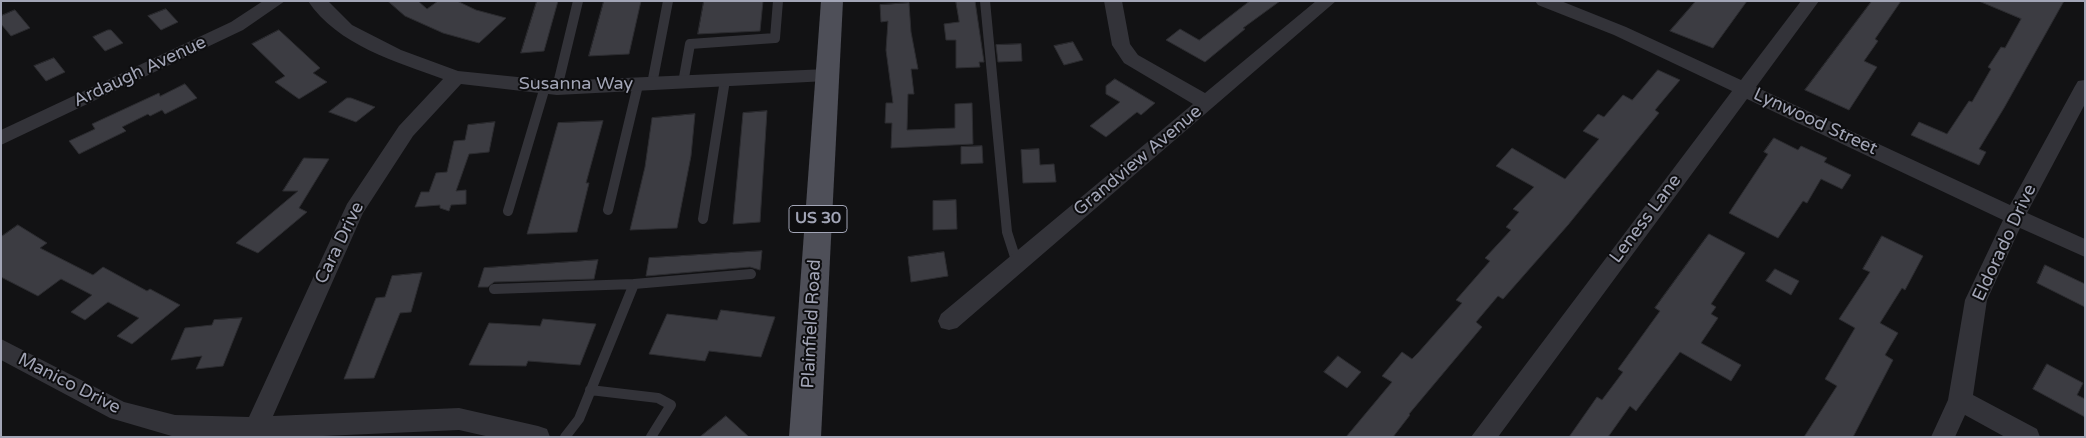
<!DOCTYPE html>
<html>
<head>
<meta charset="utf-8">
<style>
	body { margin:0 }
	#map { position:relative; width:2086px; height:438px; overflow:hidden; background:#121214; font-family:"Varela Round",sans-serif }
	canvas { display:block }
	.frame { position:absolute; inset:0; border:2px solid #a2a5b6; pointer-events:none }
</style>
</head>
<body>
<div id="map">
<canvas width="2086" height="438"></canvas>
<div class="frame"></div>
</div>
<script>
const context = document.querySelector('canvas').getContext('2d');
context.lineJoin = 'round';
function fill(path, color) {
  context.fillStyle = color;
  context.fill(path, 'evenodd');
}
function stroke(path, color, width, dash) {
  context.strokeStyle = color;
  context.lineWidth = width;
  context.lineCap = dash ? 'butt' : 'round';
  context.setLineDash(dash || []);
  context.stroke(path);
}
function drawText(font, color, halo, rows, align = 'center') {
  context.font = font + ' "Varela Round",sans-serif';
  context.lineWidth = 4;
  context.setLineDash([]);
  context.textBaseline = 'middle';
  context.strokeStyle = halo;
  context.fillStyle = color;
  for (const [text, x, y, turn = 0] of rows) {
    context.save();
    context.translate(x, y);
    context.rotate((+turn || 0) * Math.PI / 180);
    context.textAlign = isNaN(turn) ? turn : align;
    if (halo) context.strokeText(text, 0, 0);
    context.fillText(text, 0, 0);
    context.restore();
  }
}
const building = new Path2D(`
	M388,1h30l9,8 11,-8h19l19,9 30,8 -27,25 -36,-10 -38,-17z
	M537,1h21l-14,50 -23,2z
	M604,1h37l-12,53 -40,2z
	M704,1h59l-3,30 -62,3z
	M956,1h19l9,61h-5l1,5 -24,1v-28h-10l-2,-16 15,-2z
	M1250,1h30l-37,27 2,1 -40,33 -39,-22 14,-11 19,11z
	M1696,1h51l-34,47 -43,-17z
	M1872,1h29l-26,38 3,2 -14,20 13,6 -28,43 -44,-20z
	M1979,1h85l-60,107 -25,41 7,3 -7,13 -68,-30 8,-13 28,12 22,-33 3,1 19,-33 -3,-2 4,-6 9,-14 4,1 16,-29z
	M909,3l2,29 7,37h-7l3,25h-6l-1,36 48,-2v-24l17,-1 1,41 -82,4 1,-25h-7l1,-20h7l-7,-53 2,-29 -7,1 -1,-17z
	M166,9l12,13 -17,8 -13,-14z
	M15,10l15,18 -19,8 -10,-12v-8z
	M108,30h3l12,13 -18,8 -12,-14z
	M279,30l41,38 -7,5 14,9 -28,17 -24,-17 10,-6 -33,-32z
	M1073,42l10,18 -19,5 -10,-19z
	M1021,44l1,17 -24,1 -2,-17z
	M54,58l11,14 -19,9 -12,-15z
	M1658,70l22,10 -25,30 4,3 -91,112 -65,74 -5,-3 -22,26 6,5 -73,87 1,1 -17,22h-47l46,-55 -10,-6 20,-24 10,7 6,-6 44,-50 -6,-3 34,-39 -5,-3 26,-28 -5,-3 13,-15 -6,-3 21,-22 -38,-21 16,-18 53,31 34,-40 -16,-8 15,-17 6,3 19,-22 9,5z
	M1115,79l40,24 -14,12 -4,-3 -31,25 -16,-11 30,-24 -14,-8v-8z
	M185,84l12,14 -32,16 -3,-4 -12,6 -2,-2 -26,13 4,4 -47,23 -10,-13 26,-12 -3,-5 67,-31 1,3z
	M347,98h4l24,9 -19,15 -27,-10z
	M767,111l-7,111 -27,2 10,-111z
	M695,114l-4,42 -14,72 -47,2 15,-63 7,-49z
	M603,121l-17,62h3l-12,49 -50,2 31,-111z
	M495,122l-6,30 -20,2 -13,37 10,-1v14l-15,1 -2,6 -9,-3v-3l-25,2 6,-15h8l7,-19 11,-1 7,-31 11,-1 3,-15z
	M1774,138l24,12 3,-4 26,12 -3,4 27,13 -9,14 -21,-10 -14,24 -4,-2 -25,37 -49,-25 39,-59 -4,-2z
	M982,146l1,17 -22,1v-17z
	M1039,149l1,16 14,-1 2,18 -33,1 -2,-33z
	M304,158l25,1 -30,49 8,4 -49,41 -22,-10 62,-52h-15z
	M956,200l1,29 -24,1v-29z
	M18,225l29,18 -7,5 53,27 10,-8 44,24 3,-2 30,16 -48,39 -15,-8 22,-18 -31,-16 -23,18 -14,-8 21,-17 -31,-16 -23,17 -37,-19v-40z
	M1709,234l36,19 -34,51 5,3 -5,7 7,4 -17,25 40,22 -10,16 -51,-29 -44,59 -6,-5 -22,31h-39l28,-40 5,3 21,-28 -5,-3 42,-58 -5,-3z
	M1882,236l41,20 -18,34 -3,-2 -22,35 18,10 -13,22 8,5 -40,77h-49l33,-51 -12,-7 30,-51 -16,-9 31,-47 -7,-3z
	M762,251l-2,19 -10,-3 -104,9 3,-18z
	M944,252l4,24 -37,6 -3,-25z
	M598,260l-4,19 -100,3 -6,5h-10l6,-19z
	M2045,265l40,19v23l-48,-24z
	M1775,269l24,12 -8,14 -25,-14z
	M422,273l-11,39 -11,1 -26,65 -30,1 32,-81 9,-1 7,-21z
	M721,310l54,7 -14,40 -52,-6 -4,10 -56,-7 18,-40 50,6z
	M242,318l-19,48 -27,3 6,-13 -31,4 14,-32 27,-3 2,-5z
	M543,319l53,5 -16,41 -52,-4 -2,5 -57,-1 20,-42 51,3z
	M1338,356l23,16 -14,16 -23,-16z
	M2047,364l36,19 -6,12 8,4v18l-52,-28z
	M726,416l23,21h-49z`);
const lane = new Path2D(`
	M985,1l22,231 10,31
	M683,83l7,-39 85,-6 3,-37
	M652,84l16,-83
	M557,88l21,-87
	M608,210l30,-125
	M508,211l37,-124
	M703,219l22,-139
	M494,289l140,-5
	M590,390l68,8 13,7 -20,32
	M565,437l14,-18 55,-135 117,-10`);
const street = new Path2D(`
	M263,1h22l-42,29 -242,115v-15l230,-108z
	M308,1h20l24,24 49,25 57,21 99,10 270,-12 7,1 2,5 -2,5 -7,1 -270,14 -96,-11 -48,52 -50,77 -90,203 186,-8 79,18 9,3 3,8h-60l-31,-7 -158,7h-126l-65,-19 -109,-58v-21l123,63 51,13 74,2 98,-213 52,-78 44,-47c-46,-17 -106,-34 -135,-78z
	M1104,1h18l8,43 8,11 67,38 111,-92h20l-379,327 -8,2 -8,-2 -3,-7 3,-7 252,-210 -69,-41 -12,-18z
	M1535,1h26l65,26 115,53 60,-79h18l-63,86 254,118 65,-119 3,-5 7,-1v24l-58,109 58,26v18l-65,-29 -33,72 -14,95 64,34 3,8h-35l-40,-22 -10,22h-24l17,-37 17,-100 38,-80 -256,-121 -249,338h-27l261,-346 -118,-56 -76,-30z`);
const primary = new Path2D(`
	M821,1h22l-22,436h-32z`);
const shields = [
	[818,219,58]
];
const shieldNames = [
	["US 30",818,219]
];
const streetNames = [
	["Ardaugh Avenue",140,72,-25],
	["Susanna Way",576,84],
	["Lynwood Street",1815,122,25],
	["Grandview Avenue",1138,161,-40],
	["Leness Lane",1646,219,-53],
	["Cara Drive",340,243,-64],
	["Eldorado Drive",2005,243,-65],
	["Plainfield Road",812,324,-87],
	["Manico Drive",69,384,27]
];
fill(building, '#3c3c42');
stroke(building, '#2c2c30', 1);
stroke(lane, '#333339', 10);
fill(street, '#333339');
fill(primary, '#4e4f58');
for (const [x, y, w] of shields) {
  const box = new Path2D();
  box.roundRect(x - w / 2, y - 13.5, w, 27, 4);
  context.fillStyle = '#0d0d0f';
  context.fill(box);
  stroke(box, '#a2a5b6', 1);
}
drawText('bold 16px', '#a2a5b6', null, shieldNames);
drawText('18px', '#a2a5b6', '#0d0d0f', streetNames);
</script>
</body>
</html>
